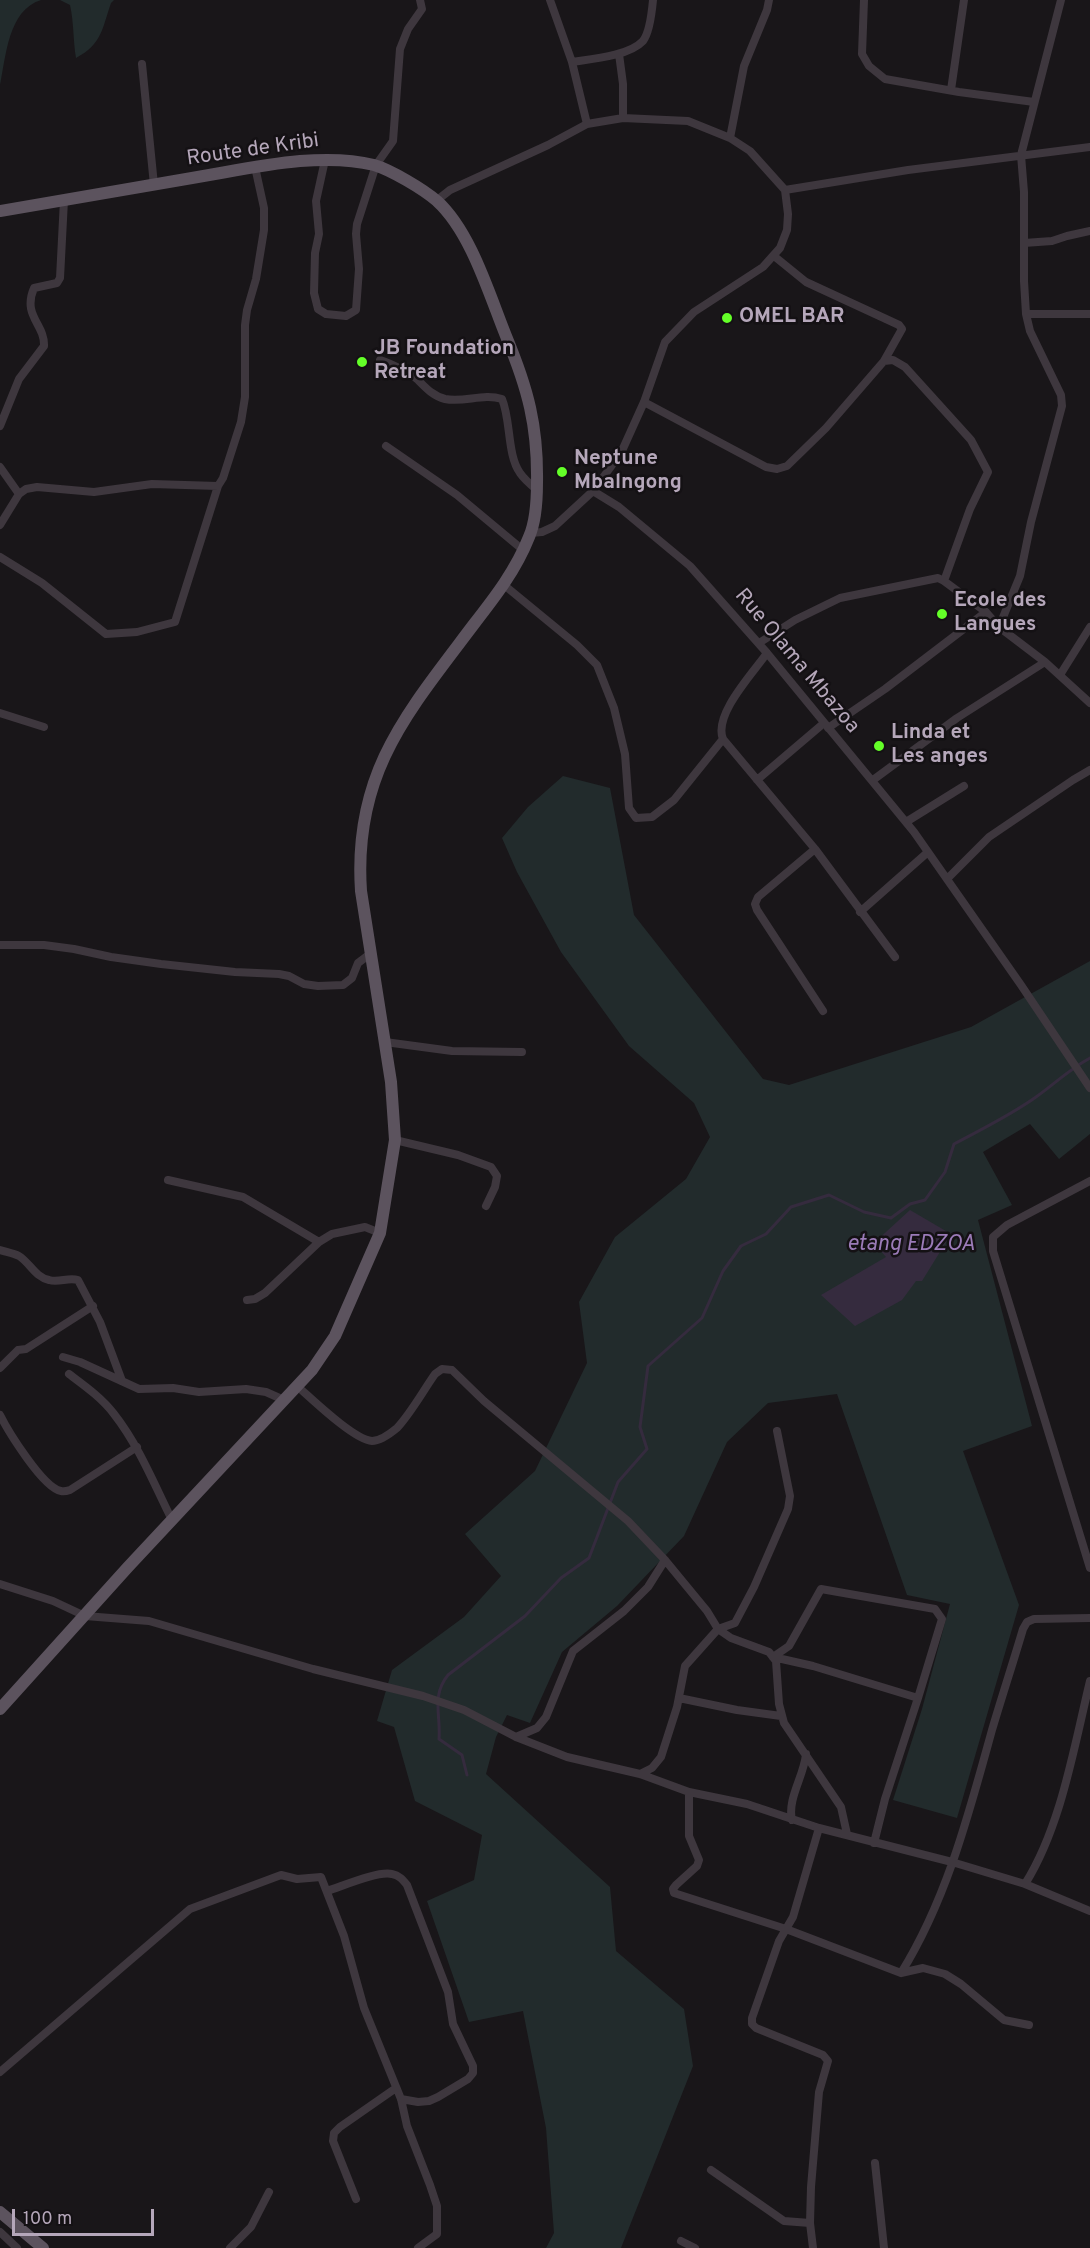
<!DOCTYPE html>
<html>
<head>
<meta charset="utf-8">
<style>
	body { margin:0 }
	#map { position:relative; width:1090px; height:2248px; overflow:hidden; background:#191619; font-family:Overpass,sans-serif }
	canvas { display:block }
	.scale { position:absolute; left:12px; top:2209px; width:142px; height:27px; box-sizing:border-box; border:3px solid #b5a7ba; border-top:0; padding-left:8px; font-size:18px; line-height:21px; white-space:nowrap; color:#b5a7ba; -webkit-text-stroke:4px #141114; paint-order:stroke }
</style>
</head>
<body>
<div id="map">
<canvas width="1090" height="2248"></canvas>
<div class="scale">100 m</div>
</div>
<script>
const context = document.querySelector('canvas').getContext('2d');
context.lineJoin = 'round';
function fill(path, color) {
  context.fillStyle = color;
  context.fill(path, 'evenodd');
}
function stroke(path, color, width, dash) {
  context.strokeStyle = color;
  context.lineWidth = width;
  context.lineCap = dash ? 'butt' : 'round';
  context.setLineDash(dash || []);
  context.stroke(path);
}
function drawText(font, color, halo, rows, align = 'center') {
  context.font = font + ' Overpass,sans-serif';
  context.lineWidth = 5;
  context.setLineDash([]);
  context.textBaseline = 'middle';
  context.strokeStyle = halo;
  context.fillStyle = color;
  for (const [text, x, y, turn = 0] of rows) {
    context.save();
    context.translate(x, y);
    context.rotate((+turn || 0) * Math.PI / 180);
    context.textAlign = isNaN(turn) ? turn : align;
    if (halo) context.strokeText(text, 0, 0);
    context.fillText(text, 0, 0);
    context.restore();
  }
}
const green = new Path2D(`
	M0,0h41c-33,10 -35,57 -41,85z
	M60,0h54l-3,3c-9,26 -9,41 -35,55 -3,-18 -2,-35 -6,-53z
	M563,776l47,12 24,127 129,164 26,6 182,-58 119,-66v173l-31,25 -29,-35 -47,28 29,53 -34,15 54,206 -69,25 56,154 -62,213 -64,-18 29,-91 28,-105 -43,-9 -70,-201 -69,9 -41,39 -43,94 -67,70 -55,46 -32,71 -23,-8 -11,22 -10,37 124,113 6,64 68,58 9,57 -72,182h-75l8,-15 -8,-105 -23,-117 -54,11 -42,-121 47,-21 8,-45 -67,-34 -21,-74 -17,-6 15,-51 72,-53 37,-41 -36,-42 70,-63 52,-108 -8,-61 36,-65 71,-58 24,-42 -16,-34 -65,-57 -68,-94 -44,-80 -15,-34 26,-31z`);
const water = new Path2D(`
	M910,1210l41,24 -29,47h-6l-14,19 -47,26 -34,-31 65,-38 -12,-14z`);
const stream = new Path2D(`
	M467,1775l-5,-20 -23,-16c2,-24 -8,-43 9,-64l77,-59 36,-38 28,-20 29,-76 29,-33 -7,-22 8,-61 54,-48 21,-47 18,-25 25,-12 25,-27 38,-12 35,17 27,6 19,-14 15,-4 20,-28 9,-28c28,-15 57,-29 82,-47 20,-14 32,-27 54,-39`);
const minor = new Path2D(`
	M550,0l22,62 15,62
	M864,0l-2,54 7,12 16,13 74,13 75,10
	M619,54l4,30v34
	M572,62c20,-3 57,-6 71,-21 7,-9 9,-30 10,-41
	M142,64l12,121
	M951,90l13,-90
	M730,138l14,-72 23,-56 2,-10
	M325,160l-9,41 3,33 -4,19 -1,40 4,16 8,5 20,2 10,-6 3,-41 -3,-35 1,-10 19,-59 17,-24 7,-92 8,-20 14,-20 -2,-9
	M785,190l123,-20 182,-23
	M436,201l14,-11 98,-45 39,-21 36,-6 65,3 42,17 20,13 35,39 3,24 -1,16 -7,18 -17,19 -69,45 -29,30 -21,60 -23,51 -28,38 -38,35 -13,6 -11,1
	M1024,243l28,-2 15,-5 23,-5
	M774,256l32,26 93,43 3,4 -18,32
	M1026,314h64
	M380,360c10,3 31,13 38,20 8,8 15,16 27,19 19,4 38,-6 57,0 9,21 5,56 18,74 4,6 11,12 17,17
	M644,402l122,65 11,2 10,-3 39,-38 58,-67 9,-1 12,7 66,73 17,32 -18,37 -26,72
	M0,426l19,-47 25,-33c1,-22 -22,-30 -10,-58l23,-5 3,-5 4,-78
	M386,446l71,49 66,55
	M0,467l19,27
	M593,491l26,16 71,59 77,87 147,179 107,153 69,103
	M0,525l19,-31 7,-5 11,-2 57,5 58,-8 66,2 5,-8 18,-56 4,-25v-72l2,-15 9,-31 8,-49v-22l-9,-41
	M0,557l42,26 64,51 31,-2 38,-10 43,-136
	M504,585l73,60 20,20 17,43 11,46 4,54 7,10 16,-1 22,-17 49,-61
	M999,627l21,-51 11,-54 31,-116 -1,-11 -31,-64 -4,-17 -2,-33v-89l-3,-37 40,-155
	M759,643l36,-23 45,-22 98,-20 6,3 42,31 13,15 46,35 45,41
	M767,653c-14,20 -54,62 -44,86l92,110 80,108
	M1060,675l30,-48
	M0,713l44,14
	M828,728l57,-39 101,-77
	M757,780l67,-57
	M873,780l84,-62 88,-56
	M906,822l58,-36
	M815,849l-57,48 -3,7 2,6 66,101
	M947,879l42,-42 84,-57 17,-10
	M860,912l68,-60
	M0,945h44l30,4 37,8 50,7 74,8 44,2 10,2 15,8 14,2 25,-1 9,-7 6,-15 12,-9
	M385,1042l67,9 70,1
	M395,1140l63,15 33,12 6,9 -2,11 -9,19
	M168,1180l75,17 76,45
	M1090,1181l-83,44 -14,12v14l97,317
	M0,1250c6,2 13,3 19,6 11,7 16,21 30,24 10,3 19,-3 29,0l22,42 22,59
	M247,1300l8,-1 10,-6 54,-51 13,-8 33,-7 15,6
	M63,1357l17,5 59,27 34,-1 26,4 47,-3 20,3 18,8
	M0,1368l18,-18 8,-1 67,-43
	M69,1374c16,12 33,24 45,40 25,32 40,70 58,106
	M297,1386c15,13 57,54 75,55 9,0 19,-8 25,-13 14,-15 26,-37 38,-54l7,-5 10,1 32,31 144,120 37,39 42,51 11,18 13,9 38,14 7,9 3,43 5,19 57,84 6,27
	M0,1415c8,16 43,73 61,76 3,1 6,0 9,-1l67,-43
	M0,1584l53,17 32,15 64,5 164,48 110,27 41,14 52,27 51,20 73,17 49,18 58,12 72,24 133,34 73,22 65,27
	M821,1589l114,20 7,10 -24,79 -105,-32 -40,-9 16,-11z
	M679,1698l58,12 44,6
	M516,1737l21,-9 9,-11 27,-66 51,-40 24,-24 17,-27
	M640,1774l12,-6 9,-11 16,-50 8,-41 33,-37 17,-6 19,-36 34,-78 2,-13 -13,-65
	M689,1792v44l10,24 -2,6 -21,19 -3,4 1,4 112,36 115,44 22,-5 22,6 16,10 43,36 25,5
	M792,1820c-5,-21 12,-44 14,-66
	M874,1843l11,-44 33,-101
	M1025,1884c36,-57 49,-137 65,-203
	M327,1891c16,-5 50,-20 65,-17 7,1 11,6 15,11l41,107 5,32 20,42v7l-5,6 -30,18 -9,4 -11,1 -17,-3
	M901,1973c46,-74 68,-160 91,-243 10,-34 21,-67 31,-101l4,-7 7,-3 56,-1
	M0,2072l190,-163 91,-34 16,4 24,-2 23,59 20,72 37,91 6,27 23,59 7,21v28l-19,14
	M875,2163l9,85
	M711,2170l73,51 26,2
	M356,2199l-23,-58 1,-8 6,-6 56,-39
	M0,2232l17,16
	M681,2241l14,7
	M230,2248l21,-21 18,-35
	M813,2248l-3,-25 1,-36 8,-95 9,-31 -5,-6 -67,-27 -4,-4v-6l27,-77 14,-24 26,-89`);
const primary = new Path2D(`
	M0,211c64,-11 128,-22 192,-33 56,-9 126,-27 182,-13 17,5 49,24 63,36 34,31 52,93 69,135 22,53 32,90 31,147 0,18 -1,38 -8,54 -13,33 -34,60 -55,87 -67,89 -121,149 -113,267l30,191 4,58 -15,93 -45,103 -23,34 -184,197 -128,142
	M0,2212l43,36`);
const markers = [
	[727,318,6,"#64ff28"],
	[362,362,6,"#64ff28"],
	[562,472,6,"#64ff28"],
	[942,614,6,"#64ff28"],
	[879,746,6,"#64ff28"]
];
const streetNames = [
	["Route de Kribi",253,151,-8],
	["Rue Olama Mbazoa",796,662,50]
];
const poiNames = [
	["OMEL BAR",739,318],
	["JB Foundation",374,350],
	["Retreat",374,374],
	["Neptune",574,460],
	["Mbalngong",574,484],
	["Ecole des",954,602],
	["Langues",954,626],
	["Linda et",891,734],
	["Les anges",891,758]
];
const waterNames = [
	["etang EDZOA",911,1246]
];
fill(green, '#222b2c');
fill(water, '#352b3e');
stroke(stream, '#352b3e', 3);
stroke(minor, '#3e373e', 8);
stroke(primary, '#5c535e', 12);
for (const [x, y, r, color] of markers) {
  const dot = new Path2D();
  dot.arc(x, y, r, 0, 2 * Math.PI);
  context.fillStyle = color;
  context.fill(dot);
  stroke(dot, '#141114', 2);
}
drawText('21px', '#b5a7ba', '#141114', streetNames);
drawText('bold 21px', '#b5a7ba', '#141114', poiNames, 'left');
drawText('italic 22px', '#9b7bb8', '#141114', waterNames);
</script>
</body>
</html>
